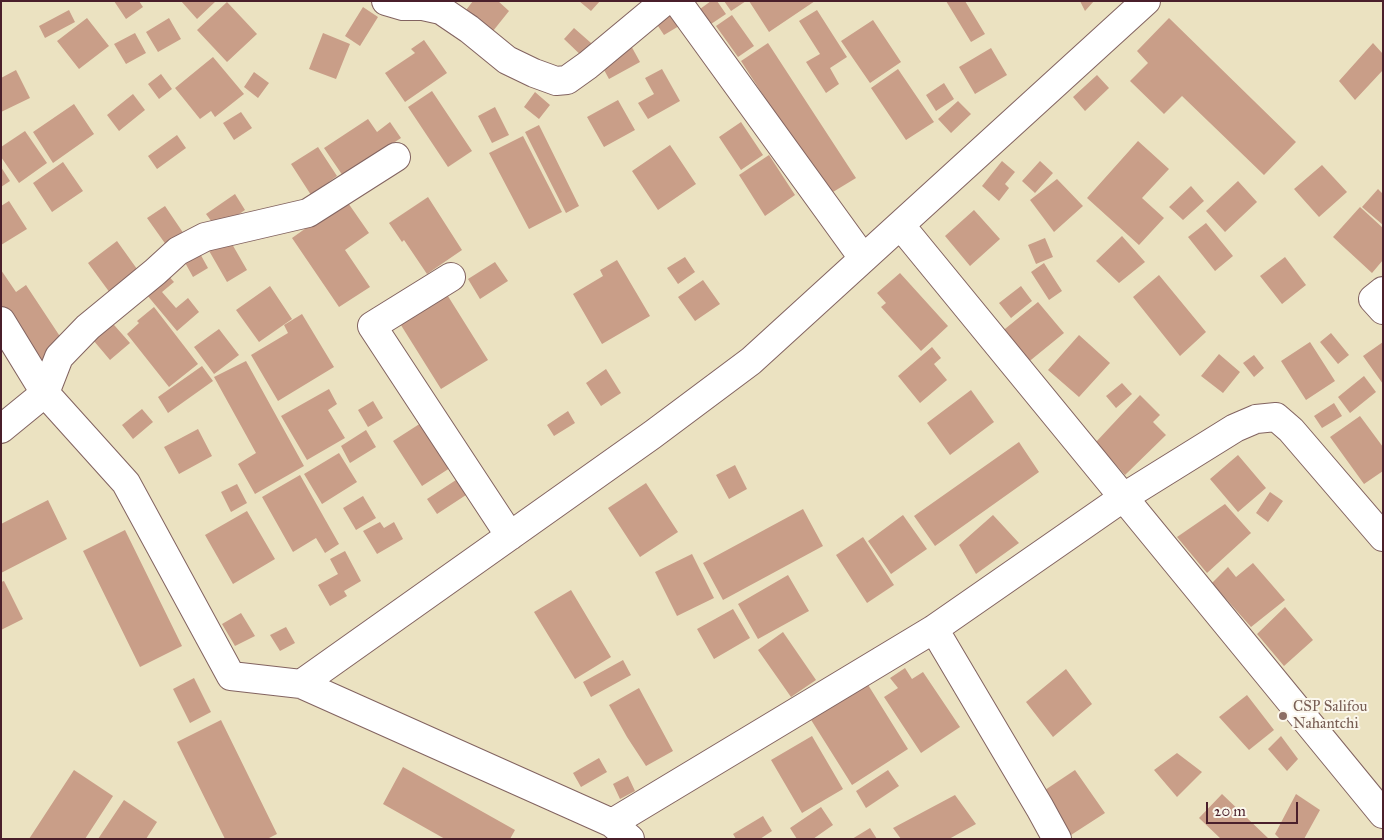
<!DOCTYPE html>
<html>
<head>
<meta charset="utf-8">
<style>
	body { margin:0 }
	#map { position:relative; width:1384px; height:840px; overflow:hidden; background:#ebe2c1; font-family:"IM FELL Great Primer",serif }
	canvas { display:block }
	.frame { position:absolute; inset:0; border:2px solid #4a1f2b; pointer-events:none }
	.scale { position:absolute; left:1206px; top:802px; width:92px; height:22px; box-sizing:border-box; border:2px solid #4a1f2b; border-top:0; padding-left:6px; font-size:15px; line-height:18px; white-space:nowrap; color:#4a1f2b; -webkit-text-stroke:4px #fbf7ec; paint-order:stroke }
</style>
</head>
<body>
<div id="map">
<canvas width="1384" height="840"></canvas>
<div class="frame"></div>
<div class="scale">20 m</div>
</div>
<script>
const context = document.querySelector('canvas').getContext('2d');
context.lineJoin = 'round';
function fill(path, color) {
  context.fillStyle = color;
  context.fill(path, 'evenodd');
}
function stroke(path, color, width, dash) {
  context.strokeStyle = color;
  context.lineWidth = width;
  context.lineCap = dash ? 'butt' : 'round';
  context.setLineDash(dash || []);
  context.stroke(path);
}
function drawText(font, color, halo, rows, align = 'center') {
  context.font = font + ' "IM FELL Great Primer",serif';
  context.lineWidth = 4;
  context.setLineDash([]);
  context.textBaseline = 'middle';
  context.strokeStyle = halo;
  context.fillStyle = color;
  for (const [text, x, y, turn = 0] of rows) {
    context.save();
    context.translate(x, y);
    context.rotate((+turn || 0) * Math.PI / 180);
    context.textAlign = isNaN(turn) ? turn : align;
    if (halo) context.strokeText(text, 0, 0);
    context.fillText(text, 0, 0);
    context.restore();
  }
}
const building = new Path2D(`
	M114,1h25l4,6 -17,12z
	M181,1h35l-19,18z
	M473,1h25l11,10 -20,25 -26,-22z
	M579,1h21l-9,10z
	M711,1h6l9,13 -15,10 -11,-15z
	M724,1h22l-15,10z
	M749,1h66l-46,31z
	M946,1h19l20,33 -14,8z
	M1080,1h14l-9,10z
	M227,2l30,32 -30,28 -30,-32z
	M363,7l15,10 -18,29 -15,-10z
	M69,10l6,12 -30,16 -6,-12z
	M817,10l30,47 -17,11 9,16 -13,9 -20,-31 14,-8 -21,-33z
	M671,13l8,13 -15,9 -8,-12z
	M732,15l22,31 -16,11 -22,-31z
	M87,18l22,28 -30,23 -22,-28z
	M169,18l12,21 -23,13 -12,-20z
	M1169,18l127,124 -32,33 -82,-79 -18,18 -34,-33 18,-18 -11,-12z
	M873,20l28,42 -31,21 -29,-42z
	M574,28l25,22 -11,12 -24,-23z
	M135,33l11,20 -20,11 -12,-20z
	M323,33l27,11 -14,35 -27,-10z
	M424,40l23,33 -42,29 -20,-29 30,-20 -4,-4z
	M629,42l11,20 -31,17 -11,-20z
	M768,43l88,135 -28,17 -87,-134z
	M1373,43l10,11v16l-28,30 -16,-19z
	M991,48l16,27 -32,19 -16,-27z
	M213,57l31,37 -29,23 -4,-6 -11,8 -25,-31z
	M662,69l18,32 -32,18 -10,-16 16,-9 -9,-16z
	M898,69l36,53 -28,18 -35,-52z
	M16,70l14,28 -29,14v-34z
	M254,72l15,11 -11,15 -14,-11z
	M161,74l11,15 -13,10 -11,-15z
	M1097,75l12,13 -24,23 -12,-14z
	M944,83l10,16 -18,12 -10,-16z
	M432,91l40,60 -24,16 -40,-60z
	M535,92l15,13 -11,14 -15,-12z
	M133,94l12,16 -26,21 -12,-16z
	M618,100l17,30 -31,17 -17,-30z
	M958,101l13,13 -20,19 -13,-14z
	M74,104l20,30 -41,29 -20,-31z
	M495,107l14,28 -17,8 -14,-27z
	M241,112l11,16 -18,12 -11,-17z
	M368,119l9,13 13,-10 11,16 -58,38 -19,-28z
	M741,122l22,33 -22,15 -22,-33z
	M539,125l40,81 -13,7 -41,-81z
	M25,131l22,32 -28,20 -18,-26v-10z
	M177,135l9,13 -29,21 -9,-13z
	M523,136l39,76 -33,17 -40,-76z
	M1138,141l31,28 -27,29 22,20 -25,27 -52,-47z
	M670,145l26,39 -38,26 -26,-39z
	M318,147l19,29 -26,19 -20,-31z
	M769,155l26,40 -30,21 -26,-41z
	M1002,161l13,11 -10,12 4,4 -10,13 -17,-15z
	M1040,161l13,12 -18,20 -13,-12z
	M63,162l20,29 -31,21 -19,-29z
	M1322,165l25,27 -28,25 -25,-28z
	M1,167l9,14 -9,6z
	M1057,179l26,27 -29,26 -24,-32z
	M1238,181l19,21 -32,30 -19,-21z
	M1191,186l13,15 -21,19 -14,-13z
	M1378,189l5,5v31l-21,-18z
	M235,194l10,16 -28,19 -11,-15z
	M428,197l34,53 -35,24 -23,-34 -2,2 -13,-19z
	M346,200l23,33 -24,17 25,37 -31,20 -47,-69z
	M9,201l18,28 -26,16v-39z
	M165,206l21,31 -17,12 -22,-31z
	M1360,207l23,21v32l-11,13 -39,-36z
	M974,210l26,29 -30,27 -25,-30z
	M1206,223l27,33 -18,15 -27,-34z
	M1122,236l23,26 -26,21 -23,-22z
	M228,237l19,33 -20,12 -19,-33z
	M1045,238l8,19 -17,7 -8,-19z
	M117,241l25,35 -29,21 -25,-34z
	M198,250l10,18 -15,9 -10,-18z
	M685,257l10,15 -17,12 -11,-16z
	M1285,257l21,28 -24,19 -22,-28z
	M617,260l33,56 -48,28 -29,-50 30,-18 -3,-6z
	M495,262l13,19 -28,18 -12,-20z
	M1044,263l18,28 -13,9 -18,-28z
	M1,270l15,22 10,-7 39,59 -27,18 -37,-55z
	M164,271l10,11 -12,10 14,16 12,-10 11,14 -22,19 -35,-42z
	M900,273l48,53 -27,25 -40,-44 5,-4 -9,-10z
	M1159,275l47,57 -26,24 -47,-59z
	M703,280l17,24 -25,17 -17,-24z
	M270,286l22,33 -33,23 -23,-32z
	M1021,286l11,15 -21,17 -12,-15z
	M446,293l42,67 -47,29 -42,-67z
	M1038,302l26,31 -38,31 -26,-31z
	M154,307l44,57 -29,23 -42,-53 12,-11 -2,-2z
	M302,314l32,53 -56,34 -27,-46 37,-22 -4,-8z
	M107,317l23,26 -20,17 -22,-26z
	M219,329l20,26 -25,19 -20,-27z
	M1331,333l18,22 -11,9 -18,-22z
	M1079,335l31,28 -31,34 -31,-27z
	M1310,342l25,39 -29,19 -25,-39z
	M1383,342v42l-20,-28z
	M932,347l9,11 -7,6 13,16 -27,23 -22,-27z
	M1219,354l21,18 -17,21 -22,-17z
	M1254,355l10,13 -10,9 -11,-14z
	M246,361l58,105 -49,28 -17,-30 18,-11 -42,-76z
	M202,366l11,15 -45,32 -10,-16z
	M606,369l15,24 -20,13 -15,-23z
	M1364,376l12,16 -26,21 -12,-16z
	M1122,383l10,11 -16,14 -10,-12z
	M329,389l8,15 -9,6 17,28 -38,22 -26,-44z
	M971,390l23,32 -44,33 -23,-32z
	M1140,395l20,20 -7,7 13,13 -41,40 -29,-33z
	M373,401l10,17 -15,9 -10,-17z
	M1334,403l8,13 -20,12 -8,-12z
	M142,409l11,13 -20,17 -11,-14z
	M568,411l7,12 -21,13 -7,-11z
	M1360,416l23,31v24l-19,13 -34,-47z
	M421,423l29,45 -28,18 -29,-45z
	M198,429l14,27 -33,18 -15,-27z
	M366,430l10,17 -26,16 -9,-17z
	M1019,442l20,30 -104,74 -21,-30z
	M339,453l18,29 -35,22 -18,-30z
	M1238,455l28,33 -28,24 -28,-33z
	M735,465l12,24 -18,10 -13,-24z
	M300,475l39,69 -14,9 -9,-15 -23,14 -31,-55z
	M456,480l10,15 -29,19 -10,-15z
	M646,483l32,49 -38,25 -32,-49z
	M237,484l10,19 -16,9 -10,-20z
	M1270,492l13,9 -15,21 -12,-9z
	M363,496l13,22 -20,12 -13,-22z
	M48,500l19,39 -66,34v-49z
	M1225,504l26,29 -44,40 -30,-36z
	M803,509l20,37 -100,54 -20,-37z
	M247,511l28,48 -42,25 -28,-49z
	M903,515l24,34 -36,25 -23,-33z
	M993,515l26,28 -43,31 -17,-29z
	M380,522l4,6 10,-6 9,17 -26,15 -14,-23z
	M125,530l57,116 -42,21 -57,-116z
	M863,537l31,48 -27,18 -31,-48z
	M345,551l16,30 -17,10 3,5 -17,10 -12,-21 20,-11 -8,-15z
	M692,554l22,44 -37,18 -22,-44z
	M1253,563l32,37 -34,27 -39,-44 16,-16 8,10z
	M788,575l21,36 -51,28 -20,-35z
	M4,581l19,38 -22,11v-48z
	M571,590l40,67 -36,22 -41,-67z
	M1285,607l28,33 -29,26 -27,-32z
	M733,609l17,29 -36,21 -17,-30z
	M241,613l14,23 -20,10 -13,-22z
	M286,627l9,16 -15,8 -10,-16z
	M783,632l33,48 -25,17 -33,-47z
	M623,660l8,15 -40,22 -8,-15z
	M905,668l7,11 11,-7 37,55 -39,26 -37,-56 14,-9 -8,-10z
	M1066,669l26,35 -39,33 -27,-35z
	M194,678l17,34 -21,11 -17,-34z
	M865,680l43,69 -56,36 -44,-70z
	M639,688l34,63 -27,15 -19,-29 -18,-32z
	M1247,695l27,35 -25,20 -30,-33z
	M221,720l56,114 -10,5h-42l-48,-97z
	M812,736l31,53 -41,24 -31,-53z
	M1281,736l17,23 -11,12 -19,-22z
	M1177,753l25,19 -25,25 -23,-27z
	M599,758l8,14 -26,15 -8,-14z
	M403,767l112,63 -5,9h-65l-62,-35z
	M74,770l39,26 -28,43h-56z
	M888,770l11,16 -33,22 -10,-17z
	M1075,770l30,43 -34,22 -29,-43z
	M628,776l7,15 -15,8 -7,-15z
	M1222,794l47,45h-48l-22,-21z
	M1296,794l24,16 -16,29h-24l-5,-5z
	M955,795l21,29 -27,15h-48l-8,-11z
	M124,800l33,22 -11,17h-48z
	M821,807l12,18 -20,14h-16l-7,-11z
	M763,816l9,15 -12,8h-24l-3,-5z
	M870,828l7,11h-25z`);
const street = new Path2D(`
	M386,1l17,5h20l18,4 28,19 38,31 27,13 22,8 11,-1 21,-15 77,-64
	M677,1l186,257
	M901,226l482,588
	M451,277l-79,49 138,210
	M1383,291l-10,8 10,11
	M1,321l44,72 81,90 105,193 70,8 311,139 18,16
	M1,429l44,-36 14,-36 29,-30 67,-55 23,-21 27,-14 103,-24 88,-56
	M934,629l106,179 17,31
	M301,684l351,-249 99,-74 395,-360
	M612,823l322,-194 190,-132 111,-69 21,-9 20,-2 15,13 92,107`);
const markers = [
	[1283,716,5,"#8d6e63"]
];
const educationNames = [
	["CSP Salifou",1293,707],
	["Nahantchi",1293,724]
];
fill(building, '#c99e88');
stroke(street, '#826360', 30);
stroke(street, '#fff', 28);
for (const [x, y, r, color] of markers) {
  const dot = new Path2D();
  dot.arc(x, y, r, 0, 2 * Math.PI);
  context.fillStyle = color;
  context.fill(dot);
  stroke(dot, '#fbf7ec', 2);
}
drawText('15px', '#785e54', '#fbf7ec', educationNames, 'left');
</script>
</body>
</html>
